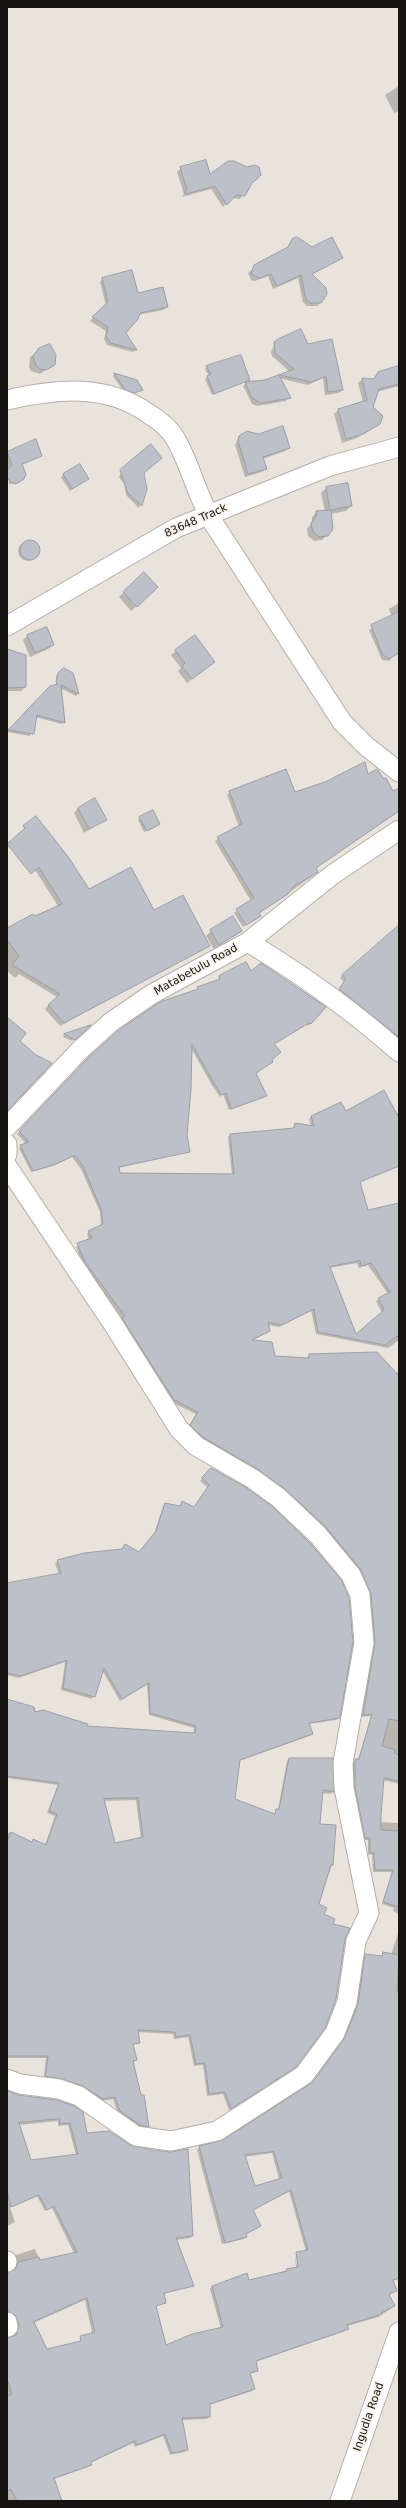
<!DOCTYPE html>
<html>
<head>
<meta charset="utf-8">
<style>
	body { margin:0 }
	#map { position:relative; width:406px; height:2508px; overflow:hidden; background:#e8e3db; font-family:"DejaVu Sans",sans-serif }
	canvas { display:block }
	.frame { position:absolute; inset:0; border:8px solid #171512; pointer-events:none }
</style>
</head>
<body>
<div id="map">
<canvas width="406" height="2508"></canvas>
<div class="frame"></div>
</div>
<script>
const context = document.querySelector('canvas').getContext('2d');
context.lineJoin = 'round';
function fill(path, color) {
  context.fillStyle = color;
  context.fill(path, 'evenodd');
}
function stroke(path, color, width, dash) {
  context.strokeStyle = color;
  context.lineWidth = width;
  context.lineCap = dash ? 'butt' : 'round';
  context.setLineDash(dash || []);
  context.stroke(path);
}
function drawText(font, color, halo, rows, align = 'center') {
  context.font = font + ' "DejaVu Sans",sans-serif';
  context.lineWidth = 3;
  context.setLineDash([]);
  context.textBaseline = 'middle';
  context.strokeStyle = halo;
  context.fillStyle = color;
  for (const [text, x, y, turn = 0] of rows) {
    context.save();
    context.translate(x, y);
    context.rotate((+turn || 0) * Math.PI / 180);
    context.textAlign = isNaN(turn) ? turn : align;
    if (halo) context.strokeText(text, 0, 0);
    context.fillText(text, 0, 0);
    context.restore();
  }
}
const shadow = new Path2D(`
	M399,86v25l-5,2 -9,-18z
	M181,168l28,8 38,-8 13,3 -2,8 -9,6 -9,14 -8,-1 -9,9 -12,-18 -29,8 2,-3 -7,-22z
	M301,239l11,9 30,10 -31,17 9,28 -3,3h-10l-4,-4 -5,-24 -25,11 -5,-13 -13,5 -4,-1 -3,-7 16,-14 22,-10 6,-9z
	M103,279l64,28 -4,3 -25,5 -13,18 11,17 -3,2 -26,-7 -3,-6 2,-8 -16,-10 16,-15 -6,-24z
	M275,343l32,2 35,45 -3,3 -14,2 -2,-17 -15,7 -29,-7 10,20 -3,3 -29,5 -5,-2 -9,-18 3,-3 33,-6 11,-5 -18,-16 -1,-4z
	M49,345l5,19 -14,10 -9,-3 -2,-4 1,-10z
	M207,367l42,12 -37,16 -7,-16 4,-3 -4,-7z
	M399,369v17l-22,6 -5,15 7,17 -22,14 -15,5 -8,-29 4,-4 25,-8 -5,-19 4,-4h11l6,-6z
	M115,374l27,16 -11,4 -7,-2 -11,-16z
	M239,437l50,11 -4,3 -22,8 3,10 -4,3 -17,5 -10,-32z
	M35,440l6,16 -19,9 -2,17 -3,2h-8l-2,-30z
	M150,445l-7,28 3,15 -7,20 -13,-13 -2,-11 -5,-7 5,-10z
	M64,474l24,5 -18,12 -9,-14z
	M347,484l4,22 -5,5 -16,3 -3,21 -5,5 -8,1 -6,-5 -1,-7 5,-7v-5l4,-5 9,-1 -4,-18 5,-5z
	M18 551a10 10 0 1 1 20 0a10 10 0 1 1-20 0Z
	M144,574l8,18 -21,19 -12,-14z
	M399,603l-2,48 -8,10 -7,-1 -13,-30 23,-13 -3,-8z
	M28,635l25,10 -5,4 -18,8 -7,-17z
	M176,651l38,11 -27,21 -9,-12 3,-3 -10,-13z
	M7,652h7l11,35 -4,4h-14z
	M64,669l8,5 6,20 -2,2 -16,-8 4,34 -2,2 -27,-7 -5,19 -23,-4 43,-44 6,-2v-10z
	M399,789v22l-84,57 2,4 -3,3 -56,39 1,2 -2,3 -14,8 -9,-14 17,-12 -36,-60 24,-14 -12,-32 3,-3 163,1z
	M78,808l28,11 -22,14 -10,-20z
	M140,818l17,8 -13,6 -6,-12z
	M30,862l59,29 64,20 55,34 -148,81 -15,-17 12,-12 -38,-23 -4,4 -8,-7v-43l51,-22z
	M399,927v115l-62,-50 7,-10 -4,-4z
	M211,931h30l-27,18 -8,-13z
	M251,972l74,36 -17,18 -2,-2 -33,21 -1,17 -17,12 11,22 -37,14 -6,-16 -3,3 -7,-10 -22,-39 -5,87 3,16 -71,17 1,6 113,1 -4,-38 2,-2 62,-6 3,-5 16,2 -2,-7 2,-2 29,-14 5,10h54v57l-1,-3 -39,15 9,29 31,-8v137l-11,8 -72,-14 -5,-24 -32,17 -11,-2 1,6 -3,2 -15,8 23,16 33,2 2,-4 86,18 4,-1v412l-16,-4 -4,42 20,1v91l-6,-3 1,-3 -12,-4 10,-32h-19l-1,-18 -4,1v-15h-5l-10,-51v-27l5,-2 13,-44 -10,1 12,-72 -14,-72 -171,-146 8,-13 -25,-12 -51,-81 2,-3 -39,-53 -7,-18 13,-7 -2,-6 2,-3 12,-5 -1,-14 -19,-43 -9,-12 -19,9 -22,6 -12,-24 7,-4 -9,-10 69,-73 110,-70 2,-4 20,-7 2,-3zM357,1263l2,5 9,-3 20,29 -12,7 6,12 -27,22 -26,-67z
	M87,1028l-15,13 -9,-4 1,-2z
	M211,1469l128,248 -3,3 -28,4 4,10 -3,2 -70,25 -5,39 40,15 4,-5 9,-49 2,-2h43l1,33 -3,2 -8,-1 -3,32 13,40 -14,39 4,10 -29,155 -64,41 -6,-16 -16,2 -4,-31 -9,1 -6,-29 -14,2 -1,-5 -36,-2 2,11 -7,2 4,15 -3,2 15,64 -2,3 -8,-2 -20,-13 -5,-15 -13,2 -56,-23 2,-20h-39v-226l24,11 2,-3 12,5 10,-29 -8,-3 11,-28 -51,-7v-78l27,13 52,14 107,7 1,-6 -45,-13 -2,-31 -27,17 -18,-31 -10,29 -31,-9 4,-28 -47,16 -11,-3v-91l52,-10 -4,-10 3,-3 63,-11 4,-5 14,8 15,-19 9,-28 3,-2 13,3 3,-5 12,5 14,-19 -8,-7zM136,1800l5,39 -27,5 -11,-43z
	M399,1930v349l-6,2 3,10 -7,4 3,13 -14,9 -31,9 -2,5 -90,31 1,9 -6,3 4,14 -2,3 -43,14v12l-2,2 -25,1 5,30 -2,2 -15,3 -7,-19 -28,11 -2,-4 -43,20 -2,4 -34,12 -34,22h-13v-163l7,-2 3,-8 -10,-15v-41h5l4,-7 -2,-7 2,-3 19,-6 5,12 34,-8 -22,-45 -7,3 -8,-15 -27,12 5,14 -8,4v-134l11,4 38,5 30,33 106,102 -2,2 -14,2 17,46 -30,8 2,8 -10,5 11,40 55,-18 -11,-40 2,-3 36,-5 48,-13 -1,-13 3,17h2l-4,-18 10,-2 -17,-61 -37,19 8,16 -2,2 -13,6 -1,5 -22,5 -25,-95 26,-8 89,-58 31,-43 13,-33 7,-50 3,-2 15,2 2,-4 8,2zM58,2121v5l10,-1 8,30 -46,6 -12,-36zM272,2153l7,26 -25,8 -10,-30zM85,2300l7,33 -11,4 -2,5 -32,8 -14,-27z`);
const building = new Path2D(`
	M206,160l4,14 18,-13h6l13,6 8,-2 4,2 2,8 -9,8 -7,13 -9,-1 -9,10 -12,-19 -29,8 -2,-2 3,-2 -7,-23z
	M297,237l15,10 20,-10 11,21 -31,16 14,14 1,6 -6,9h-11l-4,-4 -5,-24 -24,11 -6,-12 -12,4 -8,-4 3,-9 34,-18 4,-8z
	M132,270l6,23 25,-6 5,20 -28,6 -2,6 -12,14 11,17 -27,-7 -4,-7 2,-9 -16,-10 16,-15 -6,-24z
	M301,329l7,15 24,-5 11,51 -15,2 -2,-16 -14,6 -33,-7 15,-6 -19,-16 -1,-11 4,-3z
	M50,344l6,11 -1,10 -9,5 -6,-1 -4,-3 -3,-10 6,-8z
	M241,355l9,25 -36,14 -7,-18 4,-2 -5,-8z
	M399,366v18l-20,5 -6,18 10,9 -3,8 -17,10 -17,5 -8,-30 29,-9 -5,-22 12,1 4,-7z
	M114,373l23,7 6,10 -9,3 -8,-3z
	M279,375l12,23 -30,5 -9,-5 -7,-16 20,-2z
	M283,426l7,22 -27,9 4,12 -19,5 -10,-33 1,-5 8,-5 11,3z
	M36,439l6,17 -20,8 4,10 -2,5 -8,5 -5,-2 -4,-4v-8l5,-5 -5,-13z
	M151,444l11,14 -18,15 3,16 -5,17 -14,-13 -8,-23z
	M80,464l9,15 -17,10 -9,-15z
	M348,483l4,23 -21,4 2,19 -5,7 -9,1 -6,-5 -2,-9 6,-7 -1,-5 14,-1 -4,-23z
	M20 550a10 10 0 1 1 20 0a10 10 0 1 1-20 0Z
	M144,572l14,15 -21,20 -14,-15z
	M399,612v41l-10,6 -7,-5 -11,-29z
	M47,627l7,18 -19,8 -8,-18z
	M195,635l20,27 -23,17 -10,-13 3,-3 -10,-13z
	M7,649l19,6v32l-18,1z
	M64,668l9,5 6,21 -18,-9 4,38 -28,-8 -3,19 -26,-4 42,-44 8,-2 -2,-2 2,-9z
	M365,762l3,12 9,-5 7,10 2,-1 7,13 6,-3v23l-83,57 2,4 -24,14 -6,8 -29,19 2,3 -15,9 -10,-16 18,-11 -37,-61 25,-13 -13,-33 57,-22 9,23 30,-10z
	M95,798l12,22 -18,9 -11,-21z
	M153,810l7,14 -13,7 -8,-14z
	M36,816l33,42 20,31 42,-22 23,43 29,-15 27,51 -146,77 -16,-18 12,-11 -48,-29 7,-9 -12,-16v-12l26,-14 2,2 27,-12 -23,-37 -8,7 -24,-30 18,-16 -2,-2z
	M233,916l9,15 -23,14 -9,-15z
	M399,925v112l-60,-48 7,-10 -4,-4z
	M246,962l5,9 10,-8 65,44 -15,17 -2,-1 -35,21 7,8 -9,8 1,2 -17,11 11,23 -36,13 -5,-16 -4,2 -7,-10 -23,-41 -1,44 -4,47 3,17 -71,15 1,6 114,1 -4,-40 64,-6 1,-5 19,3 -3,-10 30,-14 5,9 38,-21 15,28v48l-39,16 8,28 31,-7v136l-2,-3 -12,9 -67,-13 -4,-23 -32,16 -14,-3 2,9 -18,9 20,2 3,14 34,2v-4l68,-2 22,24v345l-10,-2 -7,27 13,4 -1,3 5,2v26l-15,-3 -3,37v15l18,1v76l-16,-5 10,-32h-18l-1,-17h-4v-15h-5l-10,-51v-28h4l13,-45 -9,1 12,-73 -4,-48 -10,-24 -35,-43 -40,-37 -27,-20 -56,-33 -13,-12 8,-13 -24,-12 -52,-82 3,-2 -40,-54 -8,-19 15,-5 -4,-7 15,-7 -2,-15 -18,-43 -8,-11 -19,9 -23,7 -13,-26 9,-3 -10,-11 69,-73 30,-27 42,-29 38,-13 -1,-2 23,-8 -1,-3zM360,1261l1,5 10,-3 19,29 -12,6 6,12 -28,24 -26,-67z
	M7,1017l19,16 -6,8 16,14 16,8 -45,48z
	M91,1025l-16,15 -11,-6z
	M211,1468l36,20 25,18 38,37 32,38 7,17 4,44 -13,76 -31,5 4,11 -73,26 -5,39 40,15 1,-5h3l10,-51h44l1,34 -11,-2 -3,34 16,1 -3,40h-2l-12,39 8,4 -3,6 11,5 -2,5 17,4 -5,11 -9,60 -11,29 -29,39 -65,42 -6,-17 -16,2 -4,-31 -9,1 -6,-29 -14,2 -1,-5 -37,-2 2,13 -7,1 4,16 -4,1 8,34h3l5,32 -9,-2 -20,-14 -5,-14 -12,2 -20,-13 -21,-7 -17,-3 3,-20h-41v-214l4,-10 21,10 1,-3 13,6 11,-31 -8,-3 10,-28 -52,-7v-77l27,8 1,5 8,-2 45,14 -1,2 108,7 1,-7 -46,-13 -1,-30 -27,16 -18,-31 -9,29 -32,-9 4,-28 -46,16 -14,-3v-90l54,-10 -4,-13 27,-7 38,-4 3,-5 14,8 17,-21 9,-28 15,3 2,-5 12,6 15,-22 -7,-7zM138,1798l5,39 -28,6 -11,-44z
	M383,1952l16,3 -2,37 2,-1v287l-6,2 4,11 -8,3 6,12 -14,7 1,1 -35,11 2,4 -93,32 2,10 -8,2 5,16 -45,15v13l-28,1 6,32 -16,3 -7,-19 -28,11 -2,-4 -44,21 1,3 -38,13 8,23h-45l-6,-12 -4,2v-95l5,-2 -5,-15v-41l9,-3 3,-10 -4,-10 -8,-4v-38l9,-5 2,-6 21,-5 1,3 37,-8 -23,-46 -7,4 -8,-15 -28,12 -4,-17v-99l11,4 38,5 18,6 9,6 4,21 22,-2 21,14 22,5 18,2 18,-3 5,87 -17,2 18,48 -30,7 2,10 -10,3 10,39 26,-11 31,-7 -11,-41 35,-13 2,7 38,-9 -1,-2 12,-2 -2,-15 12,-2 -17,-60 -38,20 8,16 -15,8 1,3 -22,6 -26,-97 24,-6 90,-58 32,-45 13,-33 7,-50 17,2zM60,2119v5l10,-1 8,31 -47,6 -12,-37zM274,2152l8,26 -27,8 -10,-31zM87,2298l8,34 -15,4 1,5 -34,8 -13,-27z`);
const minor = new Path2D(`
	M7,400c50,-11 99,-17 142,14 10,6 20,14 26,24 16,27 22,60 39,86 42,66 85,132 128,198l24,24 33,26
	M7,626l169,-98 154,-62 69,-19
	M248,942c53,32 104,68 151,110
	M7,1127l73,-77 31,-28 41,-28 96,-52 84,-67 67,-45
	M7,1144v10
	M7,1166l106,158 66,105 17,17 57,33 26,19 39,37 33,40 9,20 4,48 -21,120 1,25 25,125 -13,28 -9,61 -12,31 -31,42 -87,56 -46,10 -35,-5 -57,-40 -20,-7 -39,-5 -13,-5
	M7,2261v1
	M7,2322l1,5
	M340,2501l59,-169`);
const streetNames = [
	["83648 Track",196,521,-24],
	["Matabetulu Road",196,970,-29],
	["Ingudla Road",369,2417,-71]
];
fill(shadow, '#0003');
fill(building, '#bec0c9');
stroke(building, '#9b9ea6', 1);
stroke(minor, '#b4afa7', 21);
stroke(minor, '#fff', 19);
drawText('11px', '#171512', '#f6f0e8', streetNames);
</script>
</body>
</html>
